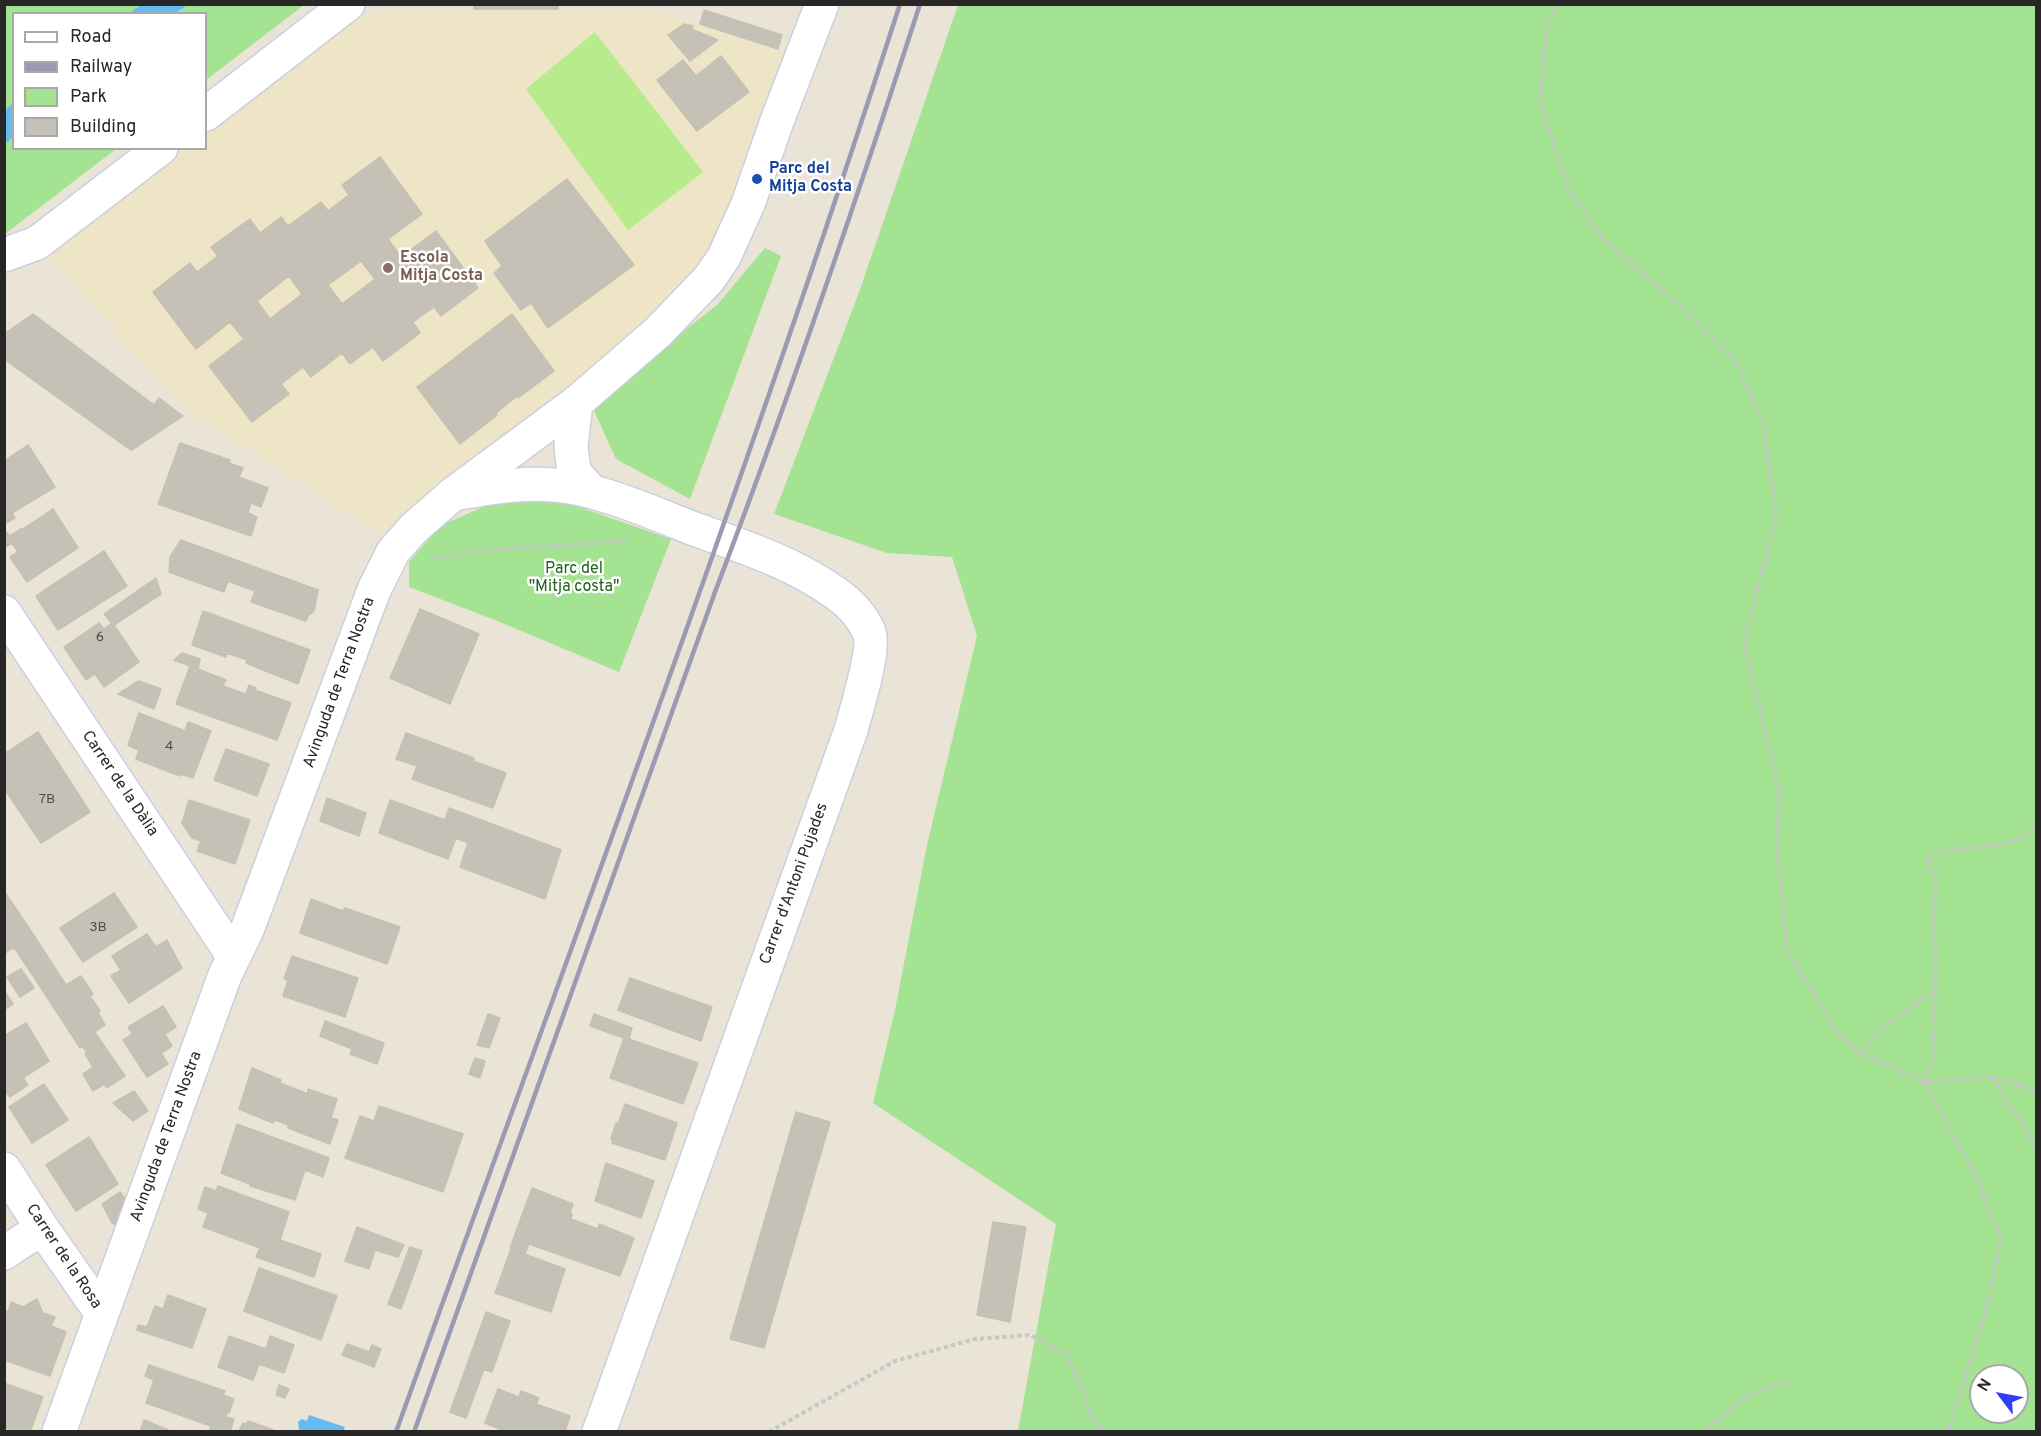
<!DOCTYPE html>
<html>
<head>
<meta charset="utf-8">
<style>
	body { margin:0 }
	#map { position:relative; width:2041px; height:1436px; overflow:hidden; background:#eae4d7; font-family:Overpass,sans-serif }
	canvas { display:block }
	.frame { position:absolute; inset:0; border:6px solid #272727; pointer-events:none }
	.legend { position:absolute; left:12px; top:12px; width:195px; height:138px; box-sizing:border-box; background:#fff; border:2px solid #a9a9a9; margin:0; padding:8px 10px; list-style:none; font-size:18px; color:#272727 }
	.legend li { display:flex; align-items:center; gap:12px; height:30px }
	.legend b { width:30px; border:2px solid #a9a9a9 }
	.north { position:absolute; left:1969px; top:1364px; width:60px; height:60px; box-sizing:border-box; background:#fff; border:2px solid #a9a9a9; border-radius:50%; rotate:302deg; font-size:16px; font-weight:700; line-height:24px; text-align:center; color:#272727 }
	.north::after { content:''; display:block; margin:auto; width:21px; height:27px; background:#313efd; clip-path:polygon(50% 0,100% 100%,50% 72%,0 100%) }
</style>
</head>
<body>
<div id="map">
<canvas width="2041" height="1436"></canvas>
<div class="frame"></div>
<ul class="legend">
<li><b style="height:8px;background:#fff"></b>Road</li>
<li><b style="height:8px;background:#9a9bb2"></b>Railway</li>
<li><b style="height:16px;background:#a3e391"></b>Park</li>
<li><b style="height:16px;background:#c5c1b7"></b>Building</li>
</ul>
<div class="north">N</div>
</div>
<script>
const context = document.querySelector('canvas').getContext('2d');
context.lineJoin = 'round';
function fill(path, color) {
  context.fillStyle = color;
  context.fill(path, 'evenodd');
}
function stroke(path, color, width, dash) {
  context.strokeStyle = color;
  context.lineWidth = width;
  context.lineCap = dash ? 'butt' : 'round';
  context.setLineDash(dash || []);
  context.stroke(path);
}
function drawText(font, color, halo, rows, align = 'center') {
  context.font = font + ' Overpass,sans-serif';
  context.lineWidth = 5;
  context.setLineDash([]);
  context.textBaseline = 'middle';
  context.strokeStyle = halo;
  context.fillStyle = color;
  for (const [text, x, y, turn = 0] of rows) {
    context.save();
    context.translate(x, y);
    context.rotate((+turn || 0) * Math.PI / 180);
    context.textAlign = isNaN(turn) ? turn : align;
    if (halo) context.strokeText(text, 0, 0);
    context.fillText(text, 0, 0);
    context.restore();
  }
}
const education = new Path2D(`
	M653,10l148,49 -77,198 -311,272 -38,3 -193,-126 -145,-163 124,-94 45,-1v-34l132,-101z`);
const green = new Path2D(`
	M8,4l133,1 -12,8 -115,1 -1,89 -8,7v-103z
	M188,5h116l-98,75v-66h-30z
	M958,5h1078v1426h-1018l38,-207 -183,-121 22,-93 32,-165 50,-209 -25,-79 -65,-4 -113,-39 84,-219zM1981,1376h36v36h-36z
	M13,137l1,11 102,1 -111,85v-90z
	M765,248l16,8 -91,243 -74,-40 -25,-55 126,-99z
	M550,497l121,42 -52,133 -124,-52 -86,-33v-25l31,-36 45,-20z`);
const pitch = new Path2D(`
	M595,32l108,140 -75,58 -102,-141z`);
const water = new Path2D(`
	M141,5v-1l47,1 -12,8h-47z
	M13,103v34l-8,7v-34z
	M309,1415l36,12 -2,4 -40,1 -4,-2 -1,-8 4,-3 5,2z`);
const building = new Path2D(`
	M474,4h84v5h-84z
	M704,10l78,25 -4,14 -78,-25z
	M684,24l9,2 -2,3 27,11 -28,21 -22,-26z
	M721,56l28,36 -52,39 -40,-51 26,-20 13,16z
	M380,157l42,57 -34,25 13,18 35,-26 42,57 -37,28 -7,-9 -21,15 7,11 -37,28 -10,-14 -23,17 -8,-11 -31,24 -8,-10 -22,17 8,10 -37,28 -43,-56 35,-27 -14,-17 -34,27 -43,-57 37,-29 7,9 21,-16 -7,-9 39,-28 10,14 21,-16 7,9 33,-24 7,9 21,-16 -7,-10zM361,261l14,18 -33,25 -14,-19zM289,276l13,18 -32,25 -13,-18z
	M567,179l67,86 -86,63 -17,-25 -10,7 -27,-37 8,-7 -17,-25z
	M33,314l121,91 5,-7 24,18 -51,34 -7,-4 -121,-87v-25z
	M512,314l42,57 -36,27 -1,-2 -21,17 1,2 -37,29 -43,-57z
	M180,443l50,17 -1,3 14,5 -4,9 29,11 -7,19 -10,-4 -3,10 9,4 -6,19 -93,-32z
	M28,445l27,42 -43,26 3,5 -11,6v-63z
	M53,509l25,39 -51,34 -17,-25 8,-5 -6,-9 -8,5v-18l6,6 12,-8 1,1z
	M181,540l137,50 -4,21 -6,5 -2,5 -55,-19 4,-11 -27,-10 -4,11 -55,-20 1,-15z
	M104,551l23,35 -69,44 -22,-34z
	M156,578l5,16 -47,31 25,37 -35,25 -9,-13 -9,6 -22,-33 35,-24 5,6 8,-6 -8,-9z
	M420,609l59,25 -29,70 -60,-26z
	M203,611l107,39 -12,34 -52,-21 1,-3 -20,-7 -1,4 -34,-12z
	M182,653l18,6 -2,10 28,11 -3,6 23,8 3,-9 7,3 -1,2 36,13 -14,37 -101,-36 14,-38 -16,-6z
	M139,681l22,8 -7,20 -36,-15z
	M139,713l46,18 3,-9 23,9 -18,47 -12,-4 -1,2 -44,-17 3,-9 -11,-5z
	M38,732l52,80 -49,31 -37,-55v-34z
	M406,733l68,25 -1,3 33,12 -13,35 -81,-29 5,-13 -21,-7z
	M226,749l43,15 -12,32 -43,-16z
	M327,798l39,15 -7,23 -39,-15z
	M189,800l61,20 -15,44 -38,-13 4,-10 -9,-3 -10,-15z
	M390,800l55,20 4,-12 112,42 -16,49 -85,-32 8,-24 -12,-5 -8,21 -69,-26z
	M4,891l29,43 -29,20z
	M114,893l23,34 -54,35 -23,-34z
	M311,899l32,12 2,-3 55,19 -13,37 -87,-31z
	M33,934l33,51 -19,12 -33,-50z
	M147,934l9,13 11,-7 15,28 -53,35 -18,-27 10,-6 -9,-14z
	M292,956l66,22 -13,39 -62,-21 5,-16 -4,-1z
	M21,969l13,19 -14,9 -13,-20z
	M81,976l12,18 -3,2 10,15 -2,2 7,12 -10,7 -29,-47z
	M630,978l82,29 -11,34 -83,-31z
	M66,985l32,52 -18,11 -33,-51z
	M4,990l9,14 -9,6z
	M163,1006l13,21 -11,7 7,12 -11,7 7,11 -21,13 -24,-37 9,-6 -4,-7z
	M488,1014l12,4 -11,30 -12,-3z
	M594,1014l38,14 -3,11 69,24 -15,41 -73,-26 14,-40 -34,-12z
	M325,1021l59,22 -7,21 -27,-10 2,-5 -32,-13z
	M26,1023l23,38 -26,17 5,7 -18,12 -6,-7v-54z
	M98,1037l27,39 -18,12 -3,-4 -11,7 -10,-17 10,-7 -8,-13 2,-1 -4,-6z
	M475,1058l10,3 -5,17 -11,-4z
	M252,1068l29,12 -1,3 28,11v-5l29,10 -6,19 7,2 -8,24 -42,-16v-3l-13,-5 -2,3 -34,-14z
	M44,1084l24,36 -36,23 -23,-36z
	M134,1091l14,20 -15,10 -20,-18z
	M625,1104l52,19 -12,37 -53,-17 1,-3 -2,-1 5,-16 2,1z
	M379,1106l84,28 -20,58 -98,-34 15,-42 14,5z
	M796,1112l34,10 -66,226 -34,-9z
	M237,1124l92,34 -6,19 -18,-7 -10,30 -45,-14v-2l-29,-11z
	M89,1137l29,47 -42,27 -30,-46z
	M606,1163l48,18 -13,37 -46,-17z
	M218,1186l71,26 -9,28 41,14 -7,23 -58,-20 4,-9 -57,-21 5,-14 -10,-4 7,-22 11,4z
	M532,1188l41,16 -3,9 2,1 -1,5 27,10 1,-5 35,14 -14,38 -91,-32 -4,10 -15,-6z
	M120,1192l7,9 -9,25 -6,-3 -10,-19z
	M993,1222l33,5 -16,95 -33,-7z
	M357,1227l47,18 -6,12 -23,-7 -6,19 -24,-8z
	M410,1247l12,4 -21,58 -13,-5z
	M511,1249l54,20 -14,43 -56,-19z
	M259,1268l78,28 -16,44 -77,-29z
	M168,1295l38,14 -14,39 -55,-18 1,-5 9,2 8,-21 8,3z
	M37,1299l6,14 12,4 -4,9 15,6 -16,44 -46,-16v-50l4,2 3,-10 12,5z
	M486,1312l24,9 -18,51 -8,-3 -18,49 -16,-6z
	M229,1336l37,13 4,-13 24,9 -10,28 -25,-9 -6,16 -35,-13z
	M347,1344l22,8 3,-7 9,4 -7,18 -32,-12z
	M149,1365l76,26 -2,4 11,4 -5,14 -2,-1 -1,5 8,2 -4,13h-21l2,-6 -65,-23 8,-23 -9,-4z
	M4,1383l39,14 -13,35h-22l1,-3 -5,-2z
	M279,1385l10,4 -4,9 -9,-3z
	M498,1389l21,8 2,-6 18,7 -3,6 34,12 -5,16h-58l-22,-9z
	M144,1420l29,12h-33z
	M248,1421l31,11 -40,-1 4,-8 4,1z`);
const path = new Path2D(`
	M1557,4l-11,27 -6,70 28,87 35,51 63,54 71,70 27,61 12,92 -32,125 35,149 -1,65 9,94 48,81 25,23 64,29 68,-5 44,13
	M435,558l53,-8 140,-9
	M1860,1053c25,-30 41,-41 75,-60
	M1992,1078l44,67
	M1924,1082l51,92 26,66 -16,74 -37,118
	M1924,1082l10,-24 1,-116c-5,-23 2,-45 1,-68l-8,-6 2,-13c29,-11 63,-4 92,-17 5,-3 10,-8 14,-12
	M769,1432l126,-71 80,-22 55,-4 36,19 15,30 11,37 16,11
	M1703,1432l45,-37 43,-15`);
const minor = new Path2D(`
	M206,114l142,-110
	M4,255l33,-12 124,-95
	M576,403l-5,43 3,26 18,20
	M459,493c32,-5 62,-11 95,-8 42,3 95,26 135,42 49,18 101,34 145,65 15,10 28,24 35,40 7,16 -13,79 -18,98l-252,702
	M4,612l230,345
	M4,1169l38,59 60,86
	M4,1253l38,-25
	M59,1432l166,-457 22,-45 127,-340 19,-38 20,-23 40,-35 123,-91 82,-71 51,-53 15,-22 24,-53 29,-83 45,-117`);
const rail = new Path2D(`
	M396,1432c171,-475 349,-948 504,-1428
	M414,1432l301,-840c74,-194 141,-390 205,-588`);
const markers = [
	[757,179,6,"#1a4fb4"],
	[388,268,6,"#8d6e63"]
];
const numberNames = [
	["6",100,638],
	["4",169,747],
	["7B",47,800],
	["3B",98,928]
];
const transitNames = [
	["Parc del",769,170],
	["Mitja Costa",769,188]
];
const educationNames = [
	["Escola",400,259],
	["Mitja Costa",400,277]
];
const parkNames = [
	["Parc del",574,570],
	["\"Mitja costa\"",574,588]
];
const streetNames = [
	["Avinguda de Terra Nostra",340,683,-70],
	["Carrer de la Dàlia",119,784,56],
	["Carrer d'Antoni Pujades",795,884,-70],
	["Avinguda de Terra Nostra",167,1137,-70],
	["Carrer de la Rosa",63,1257,56]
];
fill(education, '#ede5c5');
fill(green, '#a3e391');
fill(pitch, '#b7eb8c');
fill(water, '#66baf0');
fill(building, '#c5c1b7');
stroke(building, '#c5c0b1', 1.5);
stroke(minor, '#cccee1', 36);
stroke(path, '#c7c7c7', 4, [4.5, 3]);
stroke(minor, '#fff', 33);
stroke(rail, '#9a9bb2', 4.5);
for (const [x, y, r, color] of markers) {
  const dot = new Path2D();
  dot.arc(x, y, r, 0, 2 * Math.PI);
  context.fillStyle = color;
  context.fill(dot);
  stroke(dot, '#fff', 2);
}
drawText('14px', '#4e4e4b', null, numberNames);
drawText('bold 16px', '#164399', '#fff', transitNames, 'left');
drawText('bold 16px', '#785e54', '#fff', educationNames, 'left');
drawText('16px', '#1e6317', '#fff', parkNames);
drawText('16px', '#272727', '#fff', streetNames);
</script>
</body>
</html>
